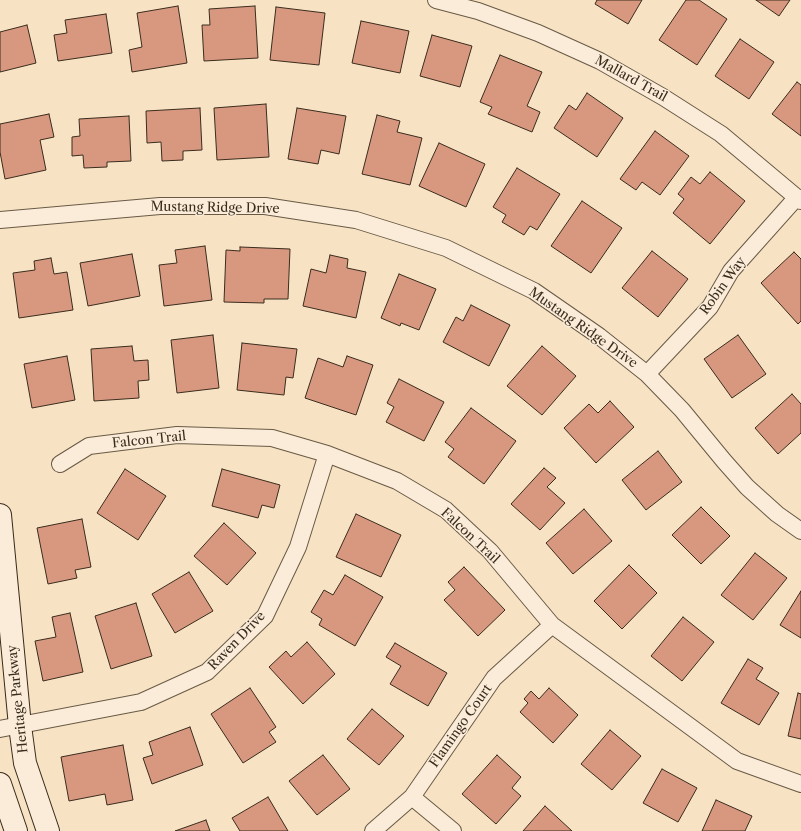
<!DOCTYPE html>
<style>
body{margin:0}
canvas{display:block;background:#f7e2c3}
</style>
<canvas width="801" height="831"></canvas>
<script>
const ctx = document.querySelector('canvas').getContext('2d');
ctx.lineJoin = 'round';
function paint(path, color) { ctx.fillStyle = color; ctx.fill(path, 'evenodd'); }
const shape = rows => new Path2D(rows.map(r => 'M' + r).join(''));
function strokePath(path, color, width, dash) { ctx.strokeStyle = color; ctx.lineWidth = width; ctx.lineCap = dash ? 'butt' : 'round'; ctx.setLineDash(dash || []); ctx.stroke(path); }
function write(font, color, halo, rows, align = 'center') {
  ctx.font = font + ' "Libre Caslon Text",serif'; ctx.lineWidth = 3; ctx.setLineDash([]); ctx.textBaseline = 'middle'; ctx.strokeStyle = halo; ctx.fillStyle = color; for (const [text, x, y, turn = 0] of rows) {
    ctx.save(); ctx.translate(x, y); ctx.rotate((+turn || 0) * Math.PI / 180); ctx.textAlign = isNaN(turn) ? turn : align; if (halo) ctx.strokeText(text, 0, 0); ctx.fillText(text, 0, 0); ctx.restore();
  }
}
const building = shape([
 [597,0,642,0,628,24,595,4,597,0],
 [686,0,699,0,727,19,697,65,659,40,686,0],
 [756,0,790,0,779,16,756,0],
 [178,6,187,63,132,72,129,50,142,47,137,13,178,6],
 [255,6,258,58,204,61,202,25,210,25,209,9,255,6],
 [276,7,325,13,319,65,270,60,276,7],
 [106,14,112,53,58,61,54,35,67,33,65,20,106,14],
 [361,21,409,31,400,73,352,63,361,21],
 [27,25,36,63,0,72,0,32,27,25],
 [432,35,472,46,460,87,420,76,432,35],
 [740,39,774,62,749,99,715,76,740,39],
 [500,55,542,72,527,106,540,112,532,132,488,114,492,107,480,102,500,55],
 [797,82,801,85,801,136,772,114,797,82],
 [587,93,623,118,597,157,554,128,569,105,576,110,587,93],
 [266,104,269,157,217,160,214,108,266,104],
 [200,108,202,150,183,151,183,160,162,161,161,142,147,143,146,111,200,108],
 [297,108,346,116,339,154,321,150,318,164,288,159,297,108],
 [49,114,54,137,40,140,46,170,5,179,0,152,0,124,49,114],
 [377,115,400,121,397,132,422,138,410,185,362,174,377,115],
 [129,116,131,161,107,162,107,167,84,168,83,155,72,156,72,137,80,136,79,119,129,116],
 [655,131,689,156,660,195,642,182,636,190,620,179,655,131],
 [439,143,485,164,466,207,419,186,439,143],
 [517,168,560,194,537,230,530,226,524,235,502,222,506,215,493,207,517,168],
 [710,172,745,201,710,244,673,213,684,199,678,194,691,177,700,184,710,172],
 [582,201,622,228,591,273,551,246,582,201],
 [205,246,212,300,164,306,159,265,177,263,175,250,205,246],
 [240,247,290,249,288,299,264,299,264,303,224,302,226,250,240,251,240,247],
 [652,251,688,279,658,317,622,288,652,251],
 [794,252,801,259,801,321,798,324,761,283,794,252],
 [132,254,140,296,88,306,80,263,132,254],
 [330,255,348,259,347,268,366,272,356,318,303,306,311,269,326,273,330,255],
 [51,258,54,274,67,272,73,310,19,318,13,273,35,270,34,261,51,258],
 [399,274,436,289,419,330,401,323,400,326,381,318,399,274],
 [471,305,510,325,489,366,443,342,456,317,463,321,471,305],
 [213,335,219,388,177,393,171,340,213,335],
 [738,335,766,374,732,398,704,359,738,335],
 [242,343,297,349,293,378,286,377,284,395,237,390,242,343],
 [132,346,134,361,148,360,149,380,138,381,139,398,94,401,91,349,132,346],
 [542,346,576,376,542,415,507,386,542,346],
 [67,356,75,400,32,408,24,364,67,356],
 [347,356,373,365,356,415,305,398,318,358,343,367,347,356],
 [399,379,444,402,424,441,386,422,394,407,387,403,399,379],
 [792,394,801,404,801,433,778,454,755,428,792,394],
 [610,401,634,427,596,463,564,428,589,404,598,413,610,401],
 [471,408,516,441,484,484,448,457,454,449,445,442,471,408],
 [658,451,682,482,646,510,622,480,658,451],
 [544,468,556,478,547,487,565,503,540,530,511,504,544,468],
 [125,469,166,496,138,540,97,513,125,469],
 [222,469,280,485,274,508,262,505,258,518,212,506,222,469],
 [701,507,730,536,701,564,672,535,701,507],
 [584,509,612,541,573,574,546,543,584,509],
 [356,514,401,535,381,577,336,557,356,514],
 [82,519,91,567,75,570,77,578,48,584,37,528,82,519],
 [224,523,256,553,227,585,194,556,224,523],
 [755,553,787,578,753,620,721,595,755,553],
 [629,565,657,593,622,629,594,601,629,565],
 [464,567,505,610,478,636,444,600,455,590,448,582,464,567],
 [189,572,213,611,175,633,152,594,189,572],
 [345,575,383,597,355,646,319,625,322,619,311,612,324,590,333,595,345,575],
 [801,591,801,638,780,625,801,591],
 [136,603,152,656,111,669,95,616,136,603],
 [70,613,83,672,43,681,35,641,56,637,52,617,70,613],
 [683,617,714,642,682,681,651,656,683,617],
 [307,642,335,674,303,704,269,667,286,651,291,657,307,642],
 [395,643,447,673,428,706,390,684,401,666,386,657,395,643],
 [748,659,763,668,756,679,779,693,759,725,721,703,748,659],
 [250,688,276,727,269,732,276,742,243,763,211,714,250,688],
 [549,688,578,715,553,743,520,712,528,703,524,699,531,691,539,699,549,688],
 [798,693,801,694,801,739,788,736,798,693],
 [372,709,404,736,379,765,347,739,372,709],
 [190,727,203,765,152,784,143,758,153,755,149,742,190,727],
 [610,730,641,756,612,790,581,764,610,730],
 [123,745,133,800,107,805,105,794,69,801,61,757,123,745],
 [323,755,350,789,317,815,289,781,323,755],
 [497,755,521,777,512,788,521,796,496,824,462,794,497,755],
 [662,769,697,788,678,822,643,803,662,769],
 [268,797,288,831,240,831,232,818,268,797],
 [716,800,752,816,745,831,702,831,716,800],
 [545,806,572,831,523,831,545,806],
 [206,820,210,831,175,831,206,820]
]);
paint(building, '#d89880');
strokePath(building, '#3a2c1d', 1);
const street = shape([
 [436,0,478,11,538,33,600,61,663,97,721,134,801,201],
 [0,220,160,206,265,206,356,220,446,248,534,291,599,336,647,374,682,410,724,461,747,487,777,514,801,531],
 [647,374,710,307,731,271,797,197],
 [60,464,89,446,177,435,272,438,327,454,397,481,446,510,490,551,552,625,737,761,801,784],
 [0,729,141,702,207,672,265,616,298,547,327,454],
 [412,797,453,831],
 [373,831,412,797,494,678,552,625]
]);
const secondary = shape([
 [0,515,20,726,25,763,48,831],
 [0,784,16,831]
]);
strokePath(street, '#695a46', 18);
strokePath(secondary, '#3a2c1d', 24);
strokePath(street, '#faecd8', 16);
strokePath(secondary, '#faecd8', 22);
write('13px', '#3a2c1d', '#faecd8', [
 ["Mallard Trail",631,79,29],
 ["Mustang Ridge Drive",215,208,1],
 ["Robin Way",723,286,-54],
 ["Mustang Ridge Drive",583,328,35],
 ["Falcon Trail",149,440,-6],
 ["Falcon Trail",470,536,43],
 ["Raven Drive",237,641,-46],
 ["Heritage Parkway",18,699,-96],
 ["Flamingo Court",461,726,-55]
]);
</script>
